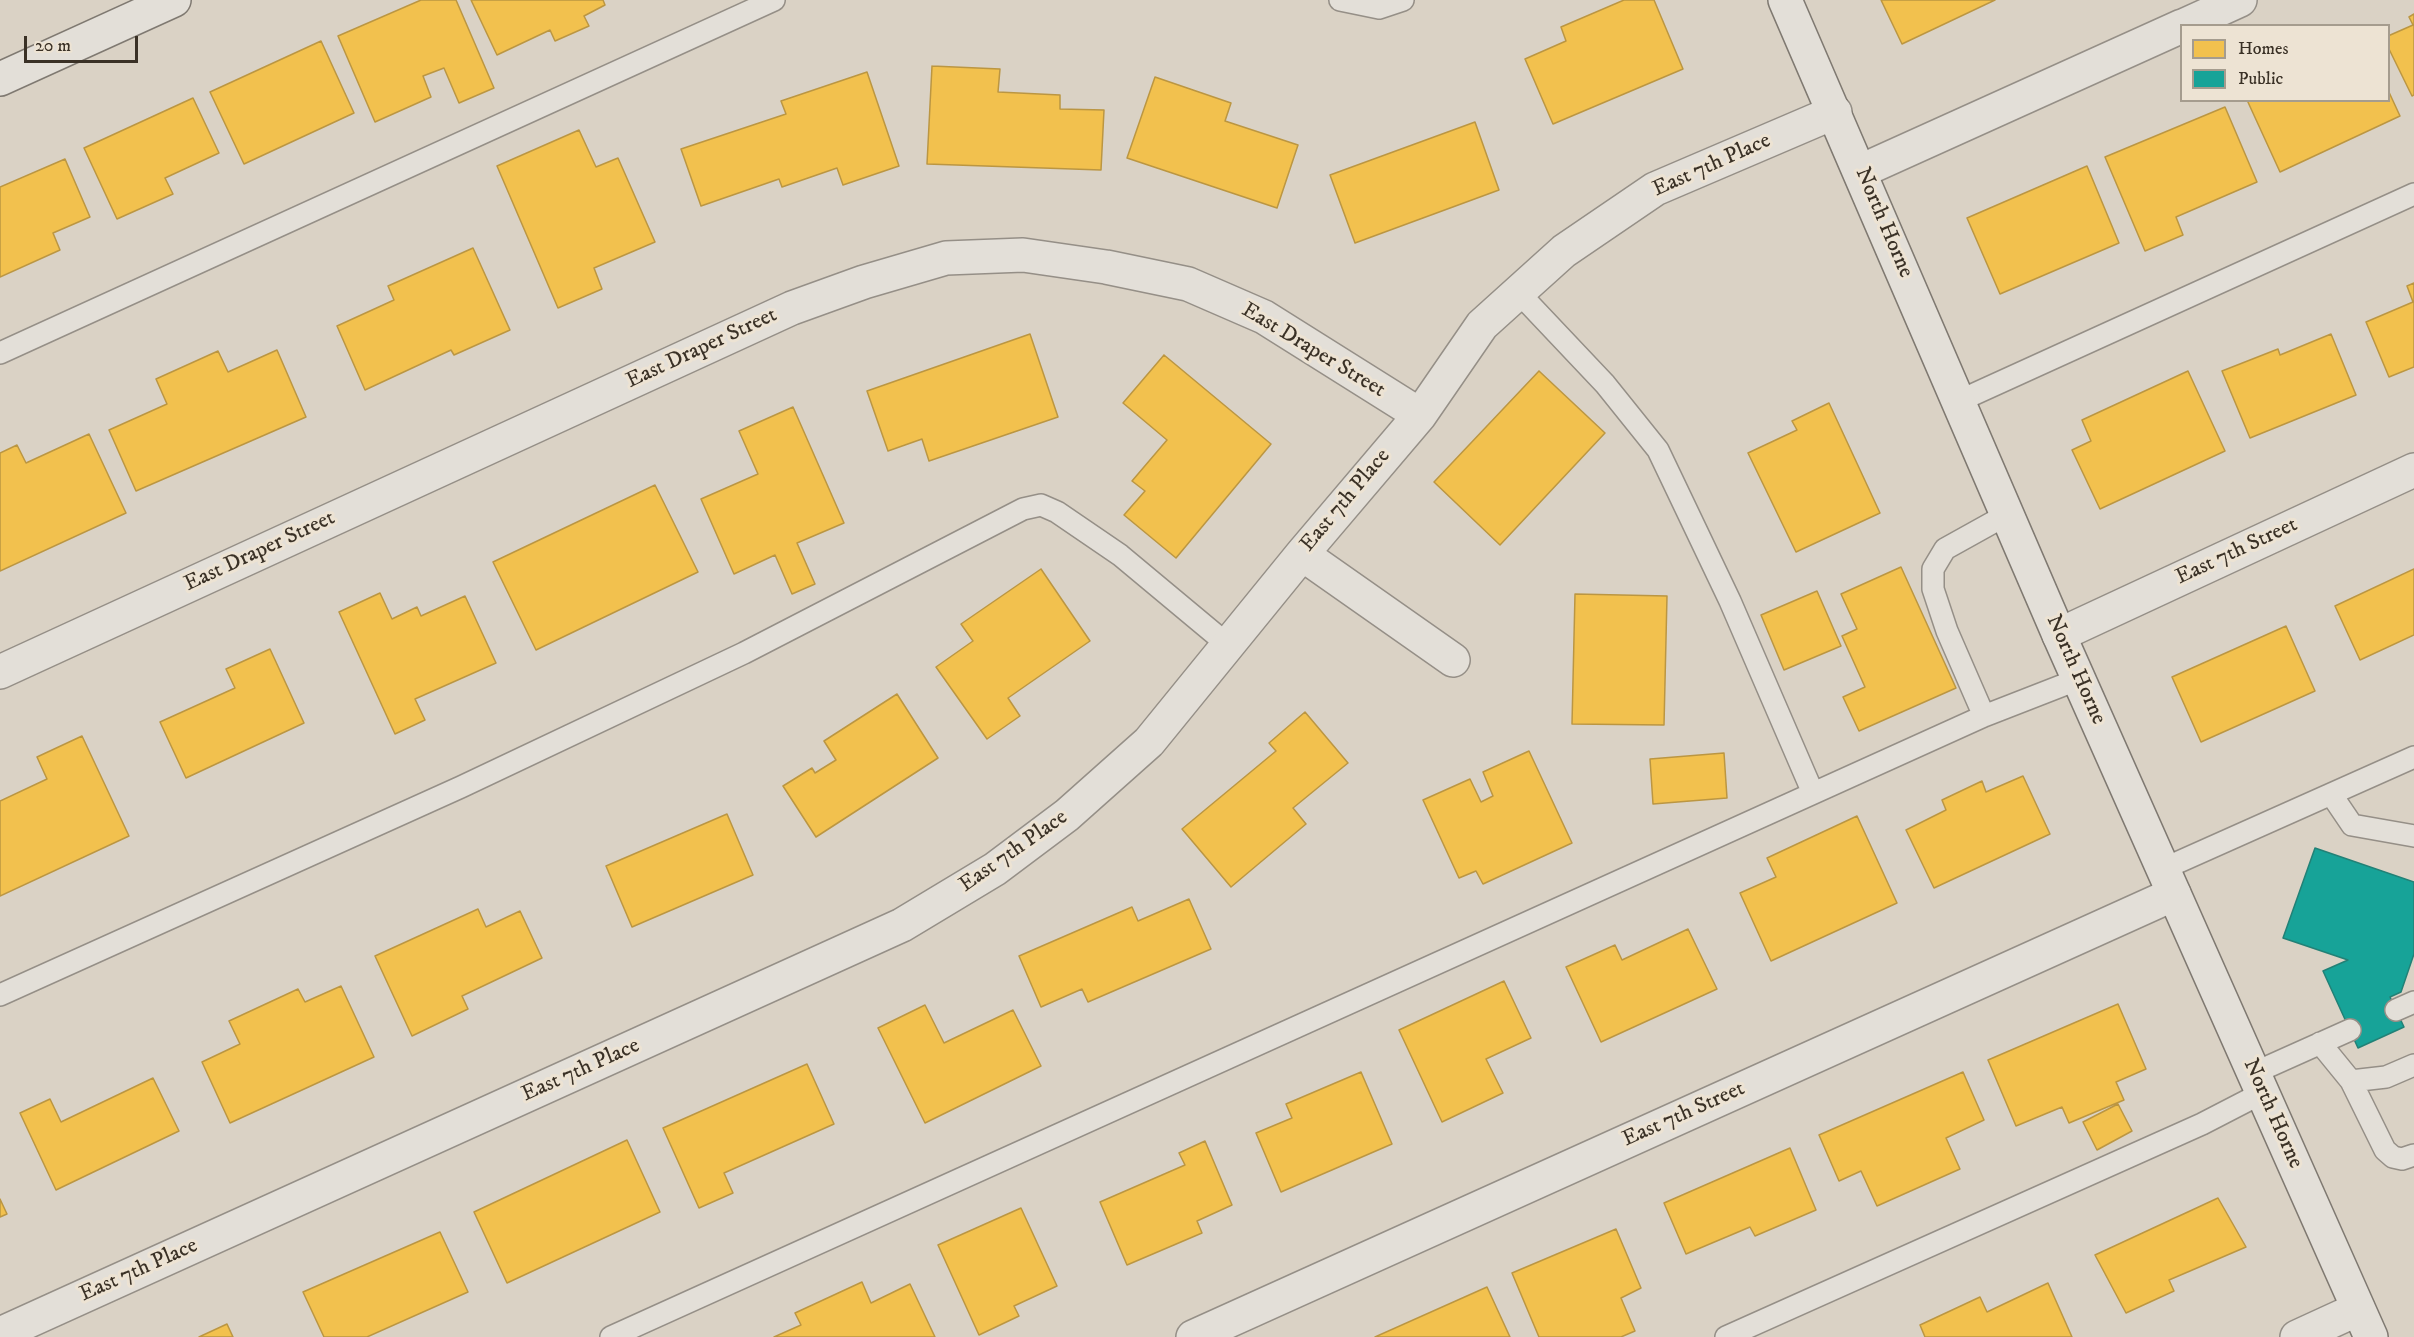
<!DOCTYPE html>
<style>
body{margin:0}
#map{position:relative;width:2414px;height:1337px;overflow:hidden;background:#dad2c5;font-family:"IM FELL DW Pica",serif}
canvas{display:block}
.legend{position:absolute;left:2180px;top:24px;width:210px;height:78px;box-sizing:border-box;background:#ede3d3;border:2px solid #a59c8e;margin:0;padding:8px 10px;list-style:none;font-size:18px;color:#3a3126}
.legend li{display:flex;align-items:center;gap:12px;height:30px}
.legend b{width:30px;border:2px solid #a59c8e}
.scale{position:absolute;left:24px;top:36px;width:114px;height:27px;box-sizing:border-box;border:3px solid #3a3126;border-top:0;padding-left:8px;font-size:18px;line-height:21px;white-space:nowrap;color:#3a3126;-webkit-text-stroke:4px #ede3d3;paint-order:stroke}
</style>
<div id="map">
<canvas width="2414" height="1337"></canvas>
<ul class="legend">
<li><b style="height:16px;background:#f2c14e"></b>Homes</li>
<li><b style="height:16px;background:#17a398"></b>Public</li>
</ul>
<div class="scale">20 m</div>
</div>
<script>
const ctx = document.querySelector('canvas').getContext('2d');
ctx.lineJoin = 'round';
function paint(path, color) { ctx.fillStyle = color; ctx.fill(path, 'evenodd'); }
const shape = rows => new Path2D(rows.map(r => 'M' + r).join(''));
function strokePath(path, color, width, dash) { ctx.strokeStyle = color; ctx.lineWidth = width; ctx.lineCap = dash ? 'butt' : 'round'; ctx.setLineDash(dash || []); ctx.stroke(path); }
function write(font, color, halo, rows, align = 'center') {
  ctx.font = font + ' "IM FELL DW Pica",serif'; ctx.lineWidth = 6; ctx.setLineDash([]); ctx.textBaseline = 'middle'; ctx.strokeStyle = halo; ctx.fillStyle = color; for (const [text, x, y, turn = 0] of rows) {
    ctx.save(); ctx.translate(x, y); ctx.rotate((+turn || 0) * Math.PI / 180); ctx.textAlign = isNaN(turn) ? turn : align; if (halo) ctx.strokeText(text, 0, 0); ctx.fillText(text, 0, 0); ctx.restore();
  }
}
const homes = shape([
 [421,0,456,0,494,88,459,103,444,68,423,76,431,97,375,122,338,36,421,0],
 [471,0,603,0,605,5,584,16,589,26,555,41,550,30,497,55,471,0],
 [1624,0,1654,0,1683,69,1553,124,1525,59,1566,41,1561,27,1624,0],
 [1881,0,1995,0,1902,44,1881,0],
 [2414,14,2414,95,2412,96,2388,47,2388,36,2413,25,2409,17,2414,14],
 [321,41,354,113,244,164,210,92,321,41],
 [932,66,1000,69,998,92,1060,95,1060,109,1104,110,1101,170,927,164,932,66],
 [867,72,899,166,843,185,837,168,782,187,779,179,701,206,681,149,786,114,781,101,867,72],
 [1155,77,1231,103,1225,121,1298,145,1277,208,1127,158,1155,77],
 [2388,90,2400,116,2280,172,2247,100,2388,100,2388,90],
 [193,98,219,153,165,178,173,194,117,219,84,148,193,98],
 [2225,107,2257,182,2176,217,2183,235,2145,251,2105,157,2225,107],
 [1475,122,1499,190,1355,243,1330,175,1475,122],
 [579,130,596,167,618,158,655,242,594,268,602,289,558,308,497,166,579,130],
 [65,159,90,217,53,233,60,250,0,277,0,187,65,159],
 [2087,166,2119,243,2000,294,1967,218,2087,166],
 [473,248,510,330,454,355,451,350,365,390,337,326,394,300,388,286,473,248],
 [2414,283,2414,367,2389,377,2366,322,2413,302,2407,286,2414,283],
 [1030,334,1058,417,929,461,922,439,888,451,867,391,1030,334],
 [2331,334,2356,395,2250,438,2222,371,2278,349,2280,355,2331,334],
 [277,350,306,417,136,491,109,430,167,404,156,379,218,351,228,372,277,350],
 [1164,355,1271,444,1176,558,1124,515,1145,491,1132,481,1167,440,1123,403,1164,355],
 [1539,371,1605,433,1500,545,1434,482,1539,371],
 [2188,371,2225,451,2100,509,2072,450,2091,441,2082,420,2188,371],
 [1829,403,1880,513,1796,552,1748,453,1797,430,1792,421,1829,403],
 [793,407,844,523,797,543,815,584,792,594,775,555,734,574,701,499,758,474,739,431,793,407],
 [89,434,126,513,0,571,0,453,17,445,26,463,89,434],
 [655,485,698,572,536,650,493,562,655,485],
 [1901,567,1956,688,1859,731,1843,697,1865,687,1842,636,1857,629,1841,594,1901,567],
 [1041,569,1090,641,1008,698,1020,716,987,739,936,667,973,641,961,624,1041,569],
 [2414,569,2414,635,2360,660,2335,606,2414,569],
 [1817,591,1841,646,1784,670,1761,615,1817,591],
 [380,593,392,619,417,607,421,616,465,596,496,663,415,699,425,720,395,734,339,612,380,593],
 [1575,594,1667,596,1664,725,1572,724,1575,594],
 [2286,626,2315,691,2201,742,2172,677,2286,626],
 [270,649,304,723,186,778,160,722,235,688,226,669,270,649],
 [897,694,938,758,816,837,783,786,812,768,815,773,836,760,824,741,897,694],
 [1305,712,1348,763,1293,808,1306,824,1231,887,1182,829,1276,751,1269,743,1305,712],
 [82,736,129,836,0,896,0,801,47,779,37,757,82,736],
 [1529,751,1572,843,1483,884,1476,871,1459,878,1423,800,1470,779,1481,802,1493,796,1483,772,1529,751],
 [1724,753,1727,798,1653,804,1650,759,1724,753],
 [2023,776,2050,834,1934,888,1906,830,1946,810,1942,800,1982,781,1986,792,2023,776],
 [727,814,753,875,632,927,606,866,727,814],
 [1857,816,1897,903,1771,961,1740,893,1776,877,1767,858,1857,816],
 [1189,899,1211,949,1088,1002,1082,989,1041,1007,1019,956,1132,907,1138,921,1189,899],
 [478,909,486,927,520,911,542,958,462,996,468,1009,412,1036,375,956,478,909],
 [1688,929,1717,989,1601,1042,1566,967,1615,945,1622,960,1688,929],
 [1504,981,1531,1038,1486,1059,1503,1093,1442,1122,1399,1030,1504,981],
 [341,986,374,1057,230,1123,202,1062,240,1044,229,1021,298,989,305,1002,341,986],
 [2118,1004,2146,1069,2116,1082,2124,1100,2069,1123,2062,1107,2016,1126,1988,1060,2118,1004],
 [925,1005,944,1043,1013,1010,1041,1066,925,1123,878,1028,925,1005],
 [807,1064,834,1124,724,1173,733,1193,699,1208,663,1128,807,1064],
 [1361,1072,1392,1144,1281,1192,1256,1133,1292,1118,1286,1104,1361,1072],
 [1963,1072,1984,1120,1946,1138,1960,1169,1877,1206,1861,1171,1839,1181,1819,1135,1963,1072],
 [153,1078,179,1131,56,1190,20,1113,50,1099,61,1122,153,1078],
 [2118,1104,2132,1131,2097,1150,2083,1122,2118,1104],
 [627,1140,660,1212,507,1283,474,1212,627,1140],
 [1205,1141,1232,1205,1197,1221,1202,1233,1127,1265,1100,1202,1185,1165,1179,1153,1205,1141],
 [1790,1148,1816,1210,1755,1236,1750,1227,1686,1254,1664,1203,1790,1148],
 [2218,1198,2246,1247,2169,1280,2174,1291,2126,1313,2095,1255,2218,1198],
 [0,1199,7,1214,0,1217,0,1199],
 [1021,1208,1057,1286,1014,1306,1019,1316,979,1335,938,1245,1021,1208],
 [1616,1229,1641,1288,1621,1298,1635,1331,1621,1337,1539,1337,1512,1273,1616,1229],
 [440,1232,468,1292,367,1337,324,1337,303,1292,440,1232],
 [862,1282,871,1303,910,1284,935,1337,774,1337,801,1325,795,1313,862,1282],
 [2048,1283,2072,1337,1925,1337,1920,1325,1980,1297,1987,1312,2048,1283],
 [1487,1287,1510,1337,1375,1337,1487,1287],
 [227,1324,233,1337,199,1337,227,1324]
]);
paint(homes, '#f2c14e');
strokePath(homes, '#bb9642', 1.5);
const public = shape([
 [2315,848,2414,882,2414,954,2401,992,2390,997,2404,1027,2358,1048,2323,971,2348,960,2283,938,2315,848]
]);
paint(public, '#17a398');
strokePath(public, '#228176', 1.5);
const lane = shape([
 [1340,0,1379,8,1403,0],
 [1518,292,1605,384,1658,450,1730,601,1813,793],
 [0,353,774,0],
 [1959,401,2414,194],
 [2008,514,1945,549,1933,569,1933,589,1947,631,1984,716,2079,679],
 [2331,794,2352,825,2414,836],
 [2163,869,2414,757],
 [0,995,461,787,744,653,1023,509,1041,505,1057,512,1120,555,1228,645],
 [2396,1010,2414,1002],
 [2320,1043,2351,1081,2386,1077,2414,1065],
 [2254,1073,2350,1030],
 [2351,1081,2385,1150,2393,1157,2402,1159,2414,1155],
 [611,1337,1984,716],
 [1726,1337,2202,1124,2262,1093]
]);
const street = shape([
 [2183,26,2240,0],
 [1861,171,2182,26],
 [1302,554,1453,660],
 [2059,635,2414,470],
 [0,672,792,308,864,282,946,258,1023,255,1106,267,1188,284,1264,317,1420,415],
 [0,1334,902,925,995,869,1067,815,1149,742,1302,554,1420,415,1482,325,1564,251,1655,189,1835,112],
 [1193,1337,2174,894],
 [2297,1337,2358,1309]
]);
const secondary = shape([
 [1785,0,2059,635,2371,1337],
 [0,79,174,0]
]);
strokePath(lane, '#958f87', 24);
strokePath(street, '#958f87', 36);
strokePath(secondary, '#7f7971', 36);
strokePath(lane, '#e3dfd8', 21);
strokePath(street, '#e3dfd8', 33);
strokePath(secondary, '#e3dfd8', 33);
write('22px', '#3a3126', '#ede3d3', [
 ["East 7th Place",1712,166,-24],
 ["North Horne",1883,223,67],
 ["East Draper Street",702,349,-25],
 ["East Draper Street",1313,351,31],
 ["East 7th Place",1346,501,-50],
 ["East Draper Street",260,552,-25],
 ["East 7th Street",2237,552,-25],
 ["North Horne",2075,670,66],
 ["East 7th Place",1014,852,-35],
 ["East 7th Place",581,1071,-24],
 ["North Horne",2272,1114,66],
 ["East 7th Street",1684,1115,-24],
 ["East 7th Place",139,1271,-24]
]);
</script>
